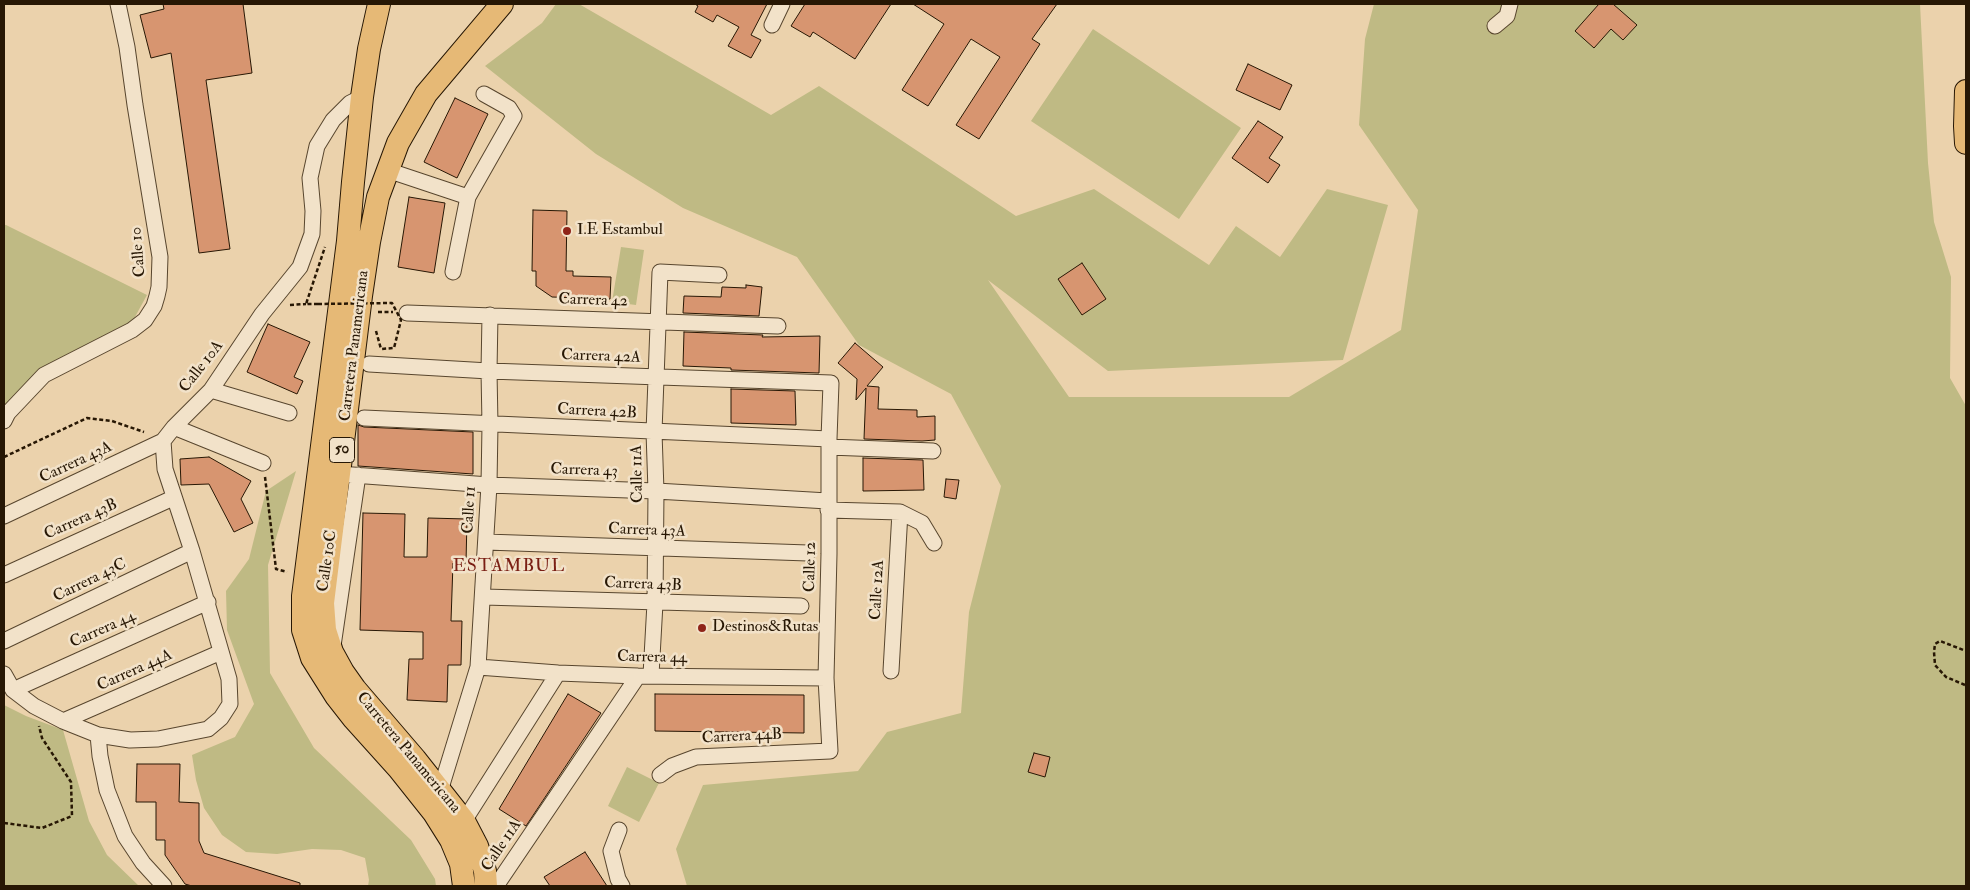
<!DOCTYPE html>
<style>
body{margin:0}
#map{position:relative;width:1970px;height:890px;overflow:hidden;background:#ebd2ac;font-family:"IM FELL Double Pica",serif}
canvas{display:block}
.frame{position:absolute;inset:0;border:5px solid #271704;pointer-events:none}
</style>
<div id="map">
<canvas width="1970" height="890"></canvas>
<div class="frame"></div>
</div>
<script>
const ctx = document.querySelector('canvas').getContext('2d');
ctx.lineJoin = 'round';
function paint(path, color) { ctx.fillStyle = color; ctx.fill(path, 'evenodd'); }
const shape = rows => new Path2D(rows.map(r => 'M' + r).join(''));
function strokePath(path, color, width, dash) { ctx.strokeStyle = color; ctx.lineWidth = width; ctx.lineCap = dash ? 'butt' : 'round'; ctx.setLineDash(dash || []); ctx.stroke(path); }
function write(font, color, halo, rows, align = 'center') {
  ctx.font = font + ' "IM FELL Double Pica",serif'; ctx.lineWidth = 5; ctx.setLineDash([]); ctx.textBaseline = 'middle'; ctx.strokeStyle = halo; ctx.fillStyle = color; for (const [text, x, y, turn = 0] of rows) {
    ctx.save(); ctx.translate(x, y); ctx.rotate((+turn || 0) * Math.PI / 180); ctx.textAlign = isNaN(turn) ? turn : align; if (halo) ctx.strokeText(text, 0, 0); ctx.fillText(text, 0, 0); ctx.restore();
  }
}
paint(shape([
 [556,4,579,4,771,115,819,86,1016,216,1094,189,1209,265,1236,226,1280,257,1327,189,1388,205,1343,360,1108,371,988,280,1069,397,1289,397,1401,330,1418,210,1359,125,1365,39,1374,4,1920,4,1928,163,1934,222,1951,277,1950,378,1966,406,1966,886,687,886,676,849,703,785,858,771,887,732,961,713,969,612,1001,486,951,394,859,345,797,257,683,208,596,154,485,66,542,23],
 [1093,29,1241,128,1179,219,1031,121],
 [4,225,6,225,147,295,130,326,87,351,4,414],
 [621,247,644,250,636,305,612,302],
 [296,471,268,565,270,673,314,748,411,840,435,879,436,886,368,886,369,880,365,858,341,850,312,849,277,854,246,852,222,835,204,808,196,780,192,755,235,737,254,704,227,630,226,591,249,559,266,491],
 [4,705,26,716,63,730,89,821,107,855,139,886,4,886],
 [627,767,659,783,639,822,608,806]
]), '#bfba84');
const building = shape([
 [163,4,243,4,252,73,206,80,230,249,199,253,171,53,151,58,140,15,164,9,163,4],
 [695,4,767,4,751,35,761,40,751,58,728,46,739,27,717,15,713,22,695,12,698,6,695,4],
 [805,4,891,4,855,59,813,32,810,37,791,26,805,4],
 [913,4,1057,4,1032,39,1040,44,979,139,956,125,1000,57,971,39,928,106,902,90,944,24,913,4],
 [1599,4,1613,4,1637,25,1623,40,1611,29,1594,48,1575,31,1599,4],
 [1248,64,1292,85,1280,110,1236,90,1248,64],
 [455,98,488,114,457,178,424,162,455,98],
 [1258,121,1283,137,1269,158,1280,165,1268,183,1232,158,1258,121],
 [409,197,445,203,434,273,398,267,409,197],
 [533,210,567,211,566,271,573,271,573,276,611,277,610,299,552,297,536,286,536,271,532,271,533,210],
 [1082,263,1106,299,1082,315,1058,279,1082,263],
 [746,285,762,287,759,316,683,313,684,296,721,297,722,287,746,288,746,285],
 [268,324,310,342,294,377,303,381,297,394,247,372,268,324],
 [684,332,763,335,762,337,820,336,819,373,731,370,731,368,683,366,684,332],
 [855,343,883,367,867,386,879,387,878,409,917,410,917,417,935,416,935,440,922,441,864,439,866,388,856,400,857,379,838,363,855,343],
 [731,389,795,391,796,425,731,423,731,389],
 [358,425,364,427,473,432,473,474,358,466,358,425],
 [209,457,251,481,241,499,253,523,234,532,209,484,181,485,180,459,209,457],
 [863,458,923,460,924,490,863,491,863,458],
 [946,479,959,480,956,499,944,497,946,479],
 [363,513,405,514,404,557,427,557,428,518,467,519,466,563,453,563,451,621,462,621,461,665,448,665,447,702,407,700,409,659,423,659,423,632,360,630,363,513],
 [568,694,601,713,526,826,499,809,568,694],
 [655,694,804,695,804,733,655,731,655,694],
 [1034,753,1050,757,1045,777,1028,772,1034,753],
 [137,764,180,764,179,802,199,803,199,841,204,853,300,883,300,886,192,886,185,884,165,855,165,840,156,840,156,802,136,802,137,764],
 [585,852,607,886,550,886,544,877,585,852]
]);
paint(building, '#d79570');
strokePath(building, '#271704', 1);
const minor = shape([
 [772,25,782,4],
 [1495,26,1507,16,1510,4],
 [387,170,468,197,453,272],
 [468,197,514,116,509,108,484,94],
 [407,313,778,326],
 [369,364,489,371,831,383,829,439,829,554,826,678,830,751,696,757,672,766,660,775],
 [211,390,289,413],
 [364,418,829,439],
 [4,421,8,413,44,375,132,330,145,320,154,306,157,296,159,287,160,257,135,105,127,47,118,4],
 [174,427,263,463],
 [829,447,933,451],
 [339,474,489,485,656,491,828,501],
 [828,510,900,512,922,523,934,543],
 [4,516,163,441],
 [486,542,808,553],
 [4,575,173,498],
 [484,597,801,606],
 [4,641,192,551],
 [333,646,358,475],
 [478,667,558,673,638,676,826,678],
 [891,671,900,512],
 [4,674,13,690,34,706,63,721,98,735,130,740,158,739,208,729,221,718,230,704,229,679,192,551,165,469,163,441,174,427,211,390,262,314,300,267,312,234,313,211,310,178,317,146,333,120,350,103,362,97],
 [651,675,655,603,656,491,654,432,660,272,719,275],
 [13,690,208,602],
 [63,721,221,652],
 [98,735,100,756,107,790,125,836,143,863,164,886],
 [440,791,478,667,489,485,490,425,489,371,490,315],
 [464,821,558,673],
 [619,830,611,851,618,879,622,886],
 [496,886,638,676]
]);
const highway = shape([
 [379,4,369,49,362,97,353,182,348,241,303,596,303,630,312,658,336,696,354,719,399,769,434,813,451,840,461,864,464,886],
 [1966,91,1965,126,1966,143],
 [486,886,485,871,477,846,464,821,415,759,355,689,343,672,332,652,325,630,323,603,361,296,369,242,378,197,398,143,426,94,502,4]
]);
strokePath(minor, '#58462e', 17);
strokePath(highway, '#271704', 24);
strokePath(shape([
 [318,304,306,304,325,247],
 [290,305,306,304],
 [378,312,393,312],
 [376,331,381,349],
 [4,457,87,418,112,421,144,432],
 [265,477,276,569,287,572],
 [1965,685,1946,677,1935,665,1934,652,1935,644,1940,641,1966,651],
 [4,823,42,828,72,816,71,782,42,738,39,726]
]), '#271704', 2.5, [4, 2.5]);
strokePath(minor, '#f2e2c9', 15);
strokePath(highway, '#e6b976', 22);
strokePath(shape([
 [318,304,392,303,401,320,394,348,381,349]
]), '#271704', 2.5, [4, 2.5]);
for (const [x, y, r, color] of [
 [567,231,5,"#8f2418"],
 [702,628,5,"#8f2418"]
]) { const dot = new Path2D(); dot.arc(x, y, r, 0, 2 * Math.PI); ctx.fillStyle = color; ctx.fill(dot); strokePath(dot, '#f2e2c9', 2); }
for (const [x, y, w] of [
 [342,450,25]
]) { const box = new Path2D(); box.roundRect(x - w / 2, y - 12.5, w, 25, 4); ctx.fillStyle = '#f2e2c9'; ctx.fill(box); strokePath(box, '#271704', 1); }
write('bold 15px', '#271704', null, [
 ["50",342,450]
]);
write('16px', '#271704', '#f2e2c9', [
 ["I.E Estambul",577,231],
 ["Destinos&Rutas",712,628]
], 'left');
write('16px', '#271704', '#f2e2c9', [
 ["Calle 10",139,252,-95],
 ["Carrera 42",593,301,2],
 ["Carretera Panamericana",355,346,-83],
 ["Carrera 42A",601,357,2],
 ["Calle 10A",202,367,-52],
 ["Carrera 42B",597,412,3],
 ["Carrera 43A",76,463,-25],
 ["Carrera 43",584,471,2],
 ["Calle 11A",638,474,-91],
 ["Calle 11",470,510,-87],
 ["Carrera 43B",81,520,-24],
 ["Carrera 43A",647,531,2],
 ["Calle 10C",328,561,-82],
 ["Calle 12",811,567,-89],
 ["Carrera 43C",90,581,-26],
 ["Carrera 43B",643,585,2],
 ["Calle 12A",878,590,-87],
 ["Carrera 44",103,630,-24],
 ["Carrera 44",652,658,1],
 ["Carrera 44A",135,671,-24],
 ["Carrera 44B",742,737,-3],
 ["Carretera Panamericana",408,753,50],
 ["Calle 11A",502,846,-56]
]);
ctx.letterSpacing = '1px';
write('18px', '#7a1f14', '#f2e2c9', [
 ["ESTAMBUL",509,567]
]);
ctx.letterSpacing = '0px';
</script>
